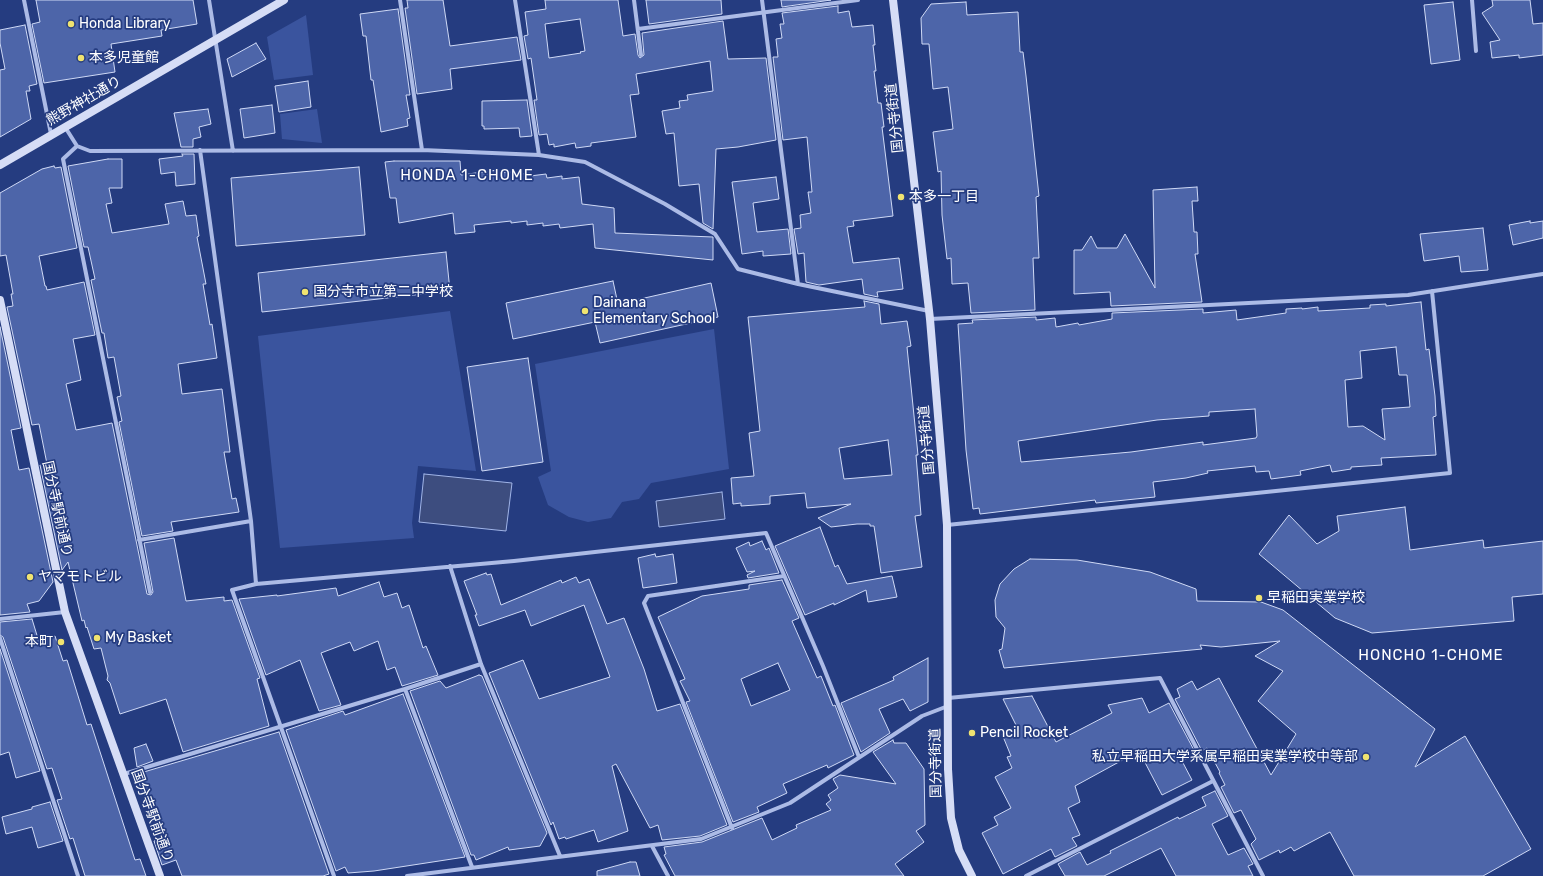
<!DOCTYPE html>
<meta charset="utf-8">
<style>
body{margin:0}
canvas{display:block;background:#253c80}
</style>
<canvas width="1543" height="876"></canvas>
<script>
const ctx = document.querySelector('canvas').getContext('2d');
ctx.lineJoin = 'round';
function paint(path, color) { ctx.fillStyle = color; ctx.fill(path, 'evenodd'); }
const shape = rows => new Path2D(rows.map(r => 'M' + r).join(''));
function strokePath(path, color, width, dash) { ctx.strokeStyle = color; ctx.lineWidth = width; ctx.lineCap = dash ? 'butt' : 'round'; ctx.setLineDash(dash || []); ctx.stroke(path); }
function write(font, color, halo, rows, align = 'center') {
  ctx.font = font + ' Rubik,"Noto Sans JP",sans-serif'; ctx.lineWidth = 3.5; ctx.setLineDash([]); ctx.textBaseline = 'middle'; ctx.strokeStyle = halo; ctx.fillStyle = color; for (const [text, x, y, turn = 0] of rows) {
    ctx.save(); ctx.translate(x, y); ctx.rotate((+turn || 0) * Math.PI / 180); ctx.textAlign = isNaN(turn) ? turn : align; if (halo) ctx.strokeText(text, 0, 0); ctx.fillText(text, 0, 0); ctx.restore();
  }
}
paint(shape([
 [306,15,313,75,274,80,267,37],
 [317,109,322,143,282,139,280,114],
 [450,311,476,471,418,466,412,523,414,538,280,548,258,336],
 [714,329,729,469,651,483,639,499,622,502,611,518,588,522,569,517,548,505,538,477,551,471,535,364]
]), '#3a549e');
const water = shape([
 [424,474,512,483,506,531,419,522,424,474],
 [722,492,725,519,659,527,656,501,722,492]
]);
paint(water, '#3d4d7f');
strokePath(water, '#a0b4e7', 1);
const building = shape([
 [36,0,193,0,197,24,161,30,162,36,111,44,115,72,44,83,32,24,40,22,36,0],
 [407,0,443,0,450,46,517,37,521,60,450,69,452,89,417,94,405,8,408,8,407,0],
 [545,0,618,0,623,36,635,34,638,55,640,58,644,55,642,33,723,21,728,59,766,58,776,140,738,147,716,149,713,229,703,223,699,184,679,186,674,133,666,134,662,111,680,108,679,101,688,100,687,95,713,91,710,61,636,74,639,94,630,95,636,137,591,143,591,146,576,148,575,143,554,147,554,144,549,145,547,134,539,135,534,100,537,100,531,58,528,59,524,36,528,35,525,12,546,9,545,0],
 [580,19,585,51,580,52,581,53,549,58,545,24,580,19],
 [646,0,721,0,722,14,649,24,646,0],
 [781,0,831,0,782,7,781,0],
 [1492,0,1530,0,1533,24,1543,23,1543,55,1519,58,1519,55,1492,58,1490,42,1500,40,1482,13,1493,6,1492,0],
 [966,2,967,15,1018,12,1020,52,1023,52,1026,76,1039,196,1036,197,1039,258,1033,258,1035,310,971,313,968,283,952,284,951,258,947,259,942,215,941,171,938,172,933,132,953,129,948,87,933,89,929,44,922,44,921,18,931,4,966,2],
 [1453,2,1460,60,1431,64,1424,5,1453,2],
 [838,6,838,13,849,11,852,27,873,25,875,45,873,45,876,71,874,71,878,103,881,103,884,127,882,127,893,216,853,221,854,226,847,227,853,263,899,258,903,289,877,292,878,297,864,294,862,279,819,285,806,282,804,253,798,254,794,229,801,228,800,215,811,213,808,192,812,192,807,137,783,140,773,57,778,57,776,39,782,38,780,24,784,24,782,13,838,6],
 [398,9,410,95,406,95,410,118,407,119,408,126,381,132,373,80,371,80,366,36,363,36,360,14,398,9],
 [25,25,37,84,29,86,30,91,26,91,31,119,0,137,0,70,5,69,0,43,0,30,25,25],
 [256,43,266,59,232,77,227,59,256,43],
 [308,81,311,107,279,112,275,86,308,81],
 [527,100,532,136,520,137,519,128,484,129,484,126,482,126,482,101,527,100],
 [272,105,275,133,244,138,240,109,272,105],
 [208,109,211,124,199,127,201,137,193,139,193,147,181,147,174,113,208,109],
 [182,154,194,154,195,184,176,186,175,172,161,174,159,159,183,156,182,154],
 [108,159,122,159,122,188,109,188,112,203,106,204,112,233,169,224,165,204,183,201,186,216,196,215,199,236,197,237,206,284,203,284,210,325,212,324,217,358,178,364,182,394,222,389,230,452,224,452,232,499,236,498,239,512,171,522,173,531,142,536,119,422,122,421,117,397,121,396,114,357,108,358,104,333,102,333,91,280,95,279,88,247,84,247,68,166,108,159],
 [394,161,460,161,461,175,497,170,498,173,513,172,514,175,530,173,530,176,546,174,547,178,562,176,562,179,579,177,582,204,614,208,615,233,713,237,713,260,595,248,593,224,560,228,559,224,543,226,543,223,527,225,527,221,511,223,511,221,474,225,475,232,455,234,453,213,399,223,396,198,390,198,385,162,394,161],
 [54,166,55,168,61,167,77,248,39,256,45,286,46,286,47,290,84,282,95,335,73,339,81,380,66,384,76,430,112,423,147,594,151,595,153,592,144,543,174,538,186,601,224,597,224,601,232,600,260,678,257,679,269,726,183,752,166,699,120,714,110,683,107,680,108,676,101,648,94,649,87,627,86,628,84,620,82,621,68,562,62,570,40,465,47,464,39,424,32,425,7,307,13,306,11,294,13,294,6,255,0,256,0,193,42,169,54,166],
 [359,167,365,235,236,246,231,178,359,167],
 [776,177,779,199,753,203,757,232,788,229,791,254,763,256,763,251,742,254,732,182,776,177],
 [1197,187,1198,201,1192,201,1194,232,1197,232,1198,254,1195,254,1202,302,1111,306,1110,292,1074,294,1074,250,1082,250,1091,236,1097,248,1117,248,1125,234,1155,288,1153,190,1197,187],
 [1530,221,1530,223,1543,221,1543,238,1513,245,1509,225,1530,221],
 [1483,228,1488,270,1461,272,1459,256,1424,261,1420,234,1483,228],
 [446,252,450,291,262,312,258,273,446,252],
 [613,281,618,304,711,283,718,317,600,343,595,322,513,339,506,303,613,281],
 [864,301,879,304,881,324,907,321,911,346,907,347,918,455,916,455,921,515,915,516,922,567,881,573,874,526,870,526,870,524,857,524,831,527,818,518,851,504,807,508,805,493,770,496,770,504,741,506,741,503,733,504,731,478,754,476,749,433,760,431,748,317,865,307,864,301],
 [888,440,892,475,844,479,839,448,888,440],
 [1421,302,1426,350,1429,349,1435,396,1436,416,1433,417,1436,455,1381,458,1382,465,1351,467,1351,469,1332,472,1330,465,1300,471,1301,475,1271,479,1269,471,1256,472,1255,466,1207,471,1208,473,1186,478,1153,482,1155,497,1096,503,1095,500,980,514,979,508,973,509,966,450,958,324,973,323,972,320,1036,317,1036,320,1055,318,1056,327,1078,323,1079,325,1112,319,1112,313,1203,309,1203,313,1236,310,1237,320,1286,313,1286,309,1302,308,1302,309,1318,307,1318,311,1370,308,1370,305,1386,304,1386,306,1421,302],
 [1396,347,1399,375,1407,375,1410,407,1382,409,1385,440,1363,426,1348,427,1345,380,1362,378,1360,351,1396,347],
 [1255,409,1257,436,1256,438,1203,445,1203,442,1131,452,1021,462,1018,441,1157,420,1209,416,1209,412,1255,409],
 [0,327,21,428,11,430,19,470,29,468,53,582,39,601,27,604,30,612,0,615,0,327],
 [528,358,543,462,482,471,467,367,528,358],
 [1405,507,1410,550,1483,540,1484,548,1543,541,1543,594,1512,597,1514,621,1372,633,1335,618,1259,554,1289,515,1317,544,1339,531,1337,516,1405,507],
 [820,527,835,567,838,565,847,584,892,576,897,597,868,602,866,590,834,605,834,603,805,615,775,546,820,527],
 [762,541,766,550,769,548,779,573,748,578,747,575,755,571,747,572,736,548,749,542,750,546,762,541],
 [655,554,656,557,673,554,677,583,643,588,638,558,655,554],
 [1030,559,1077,560,1150,572,1196,589,1197,601,1261,602,1283,610,1435,729,1415,767,1465,736,1531,849,1483,876,1354,876,1330,832,1294,851,1291,847,1280,853,1279,850,1259,860,1251,844,1256,839,1241,810,1234,813,1221,787,1225,785,1219,773,1220,772,1207,748,1202,751,1175,699,1180,697,1177,689,1192,681,1197,690,1219,678,1271,775,1296,734,1258,701,1283,671,1255,656,1280,641,1221,647,1200,645,1202,649,1004,668,999,650,1002,649,1005,628,996,617,995,600,1000,584,1014,569,1030,559],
 [486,573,487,575,491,574,501,605,561,580,562,583,576,577,579,583,589,579,607,624,624,618,644,669,657,711,680,704,727,825,700,836,662,840,658,825,650,828,616,764,612,766,628,831,598,842,594,830,566,839,565,837,559,839,553,822,551,825,489,673,523,660,539,699,610,677,584,605,531,626,525,610,479,626,475,615,477,615,464,581,486,573],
 [782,580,799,618,792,621,817,678,821,676,833,706,835,705,854,755,828,768,827,765,783,784,787,793,757,807,759,812,733,822,686,702,690,701,680,681,685,679,658,617,702,596,749,589,749,585,782,580],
 [778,663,790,690,751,706,741,679,778,663],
 [379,582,384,597,397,593,402,608,409,605,423,648,426,646,438,675,402,686,395,667,387,670,378,641,354,651,350,642,321,653,341,705,319,711,300,660,266,675,239,599,277,595,277,596,336,588,338,596,379,582],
 [32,619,39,642,55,636,63,661,67,660,87,725,91,724,135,860,140,859,146,876,85,876,73,838,70,839,57,800,62,799,52,768,47,769,3,637,0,635,0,622,32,619],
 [0,649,40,771,16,778,9,752,0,755,0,649],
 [928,658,928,702,910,711,903,699,879,709,890,733,861,752,841,703,894,680,893,677,928,658],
 [479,675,482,676,547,833,540,846,509,850,508,847,476,860,474,855,471,855,410,691,440,681,446,688,479,675],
 [403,694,465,857,374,871,348,873,345,867,336,871,286,730,343,711,345,715,403,694],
 [1032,696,1056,742,1112,713,1108,705,1142,698,1149,713,1169,703,1196,754,1182,761,1192,780,1162,795,1139,751,1075,786,1080,802,1068,808,1080,835,1072,838,1077,846,1055,857,1051,849,1003,874,982,833,998,825,994,817,1011,808,995,777,1012,768,1007,757,1011,756,1002,734,1017,727,1003,699,1032,696],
 [279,732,329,874,323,876,182,876,176,860,162,865,154,841,161,838,146,798,141,789,137,774,279,732],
 [893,740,894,743,906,743,924,769,925,825,916,831,924,842,895,864,904,876,675,876,664,855,666,854,664,847,702,842,762,818,772,840,797,828,796,825,831,810,826,804,831,800,828,795,838,788,833,779,840,775,896,784,873,752,893,740],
 [146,744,153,761,137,767,134,748,146,744],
 [1215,791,1228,816,1212,824,1228,855,1244,848,1253,864,1248,866,1253,876,1176,876,1161,848,1104,876,1065,876,1058,864,1080,852,1087,865,1111,853,1110,851,1178,817,1179,819,1206,806,1202,797,1215,791],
 [50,802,63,841,38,848,32,827,6,834,2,817,28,810,32,809,32,807,50,802],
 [630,862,636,862,640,876,597,876,597,871,630,862]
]);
paint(building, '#4d65a9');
strokePath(building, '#cfd9f5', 1);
strokePath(shape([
 [24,0,51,134],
 [209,0,233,151],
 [400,0,422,150],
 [515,0,539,155],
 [634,0,641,55],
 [762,0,798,284],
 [1472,0,1476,51],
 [638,29,858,0],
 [65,127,77,146,90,151,422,150,539,155,585,162,665,204,715,234,738,269,798,284,929,311],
 [77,146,63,159,150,592],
 [200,150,251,521,256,584],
 [930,319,1408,295,1543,274],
 [947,525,1450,473,1432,291],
 [139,540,251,521],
 [450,566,481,664,560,856],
 [0,619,65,612],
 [0,638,78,876],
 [405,689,481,664],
 [948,698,1160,678,1263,876],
 [124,774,405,689,472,867],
 [732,828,644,603,648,596,784,576],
 [652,846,668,876],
 [334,876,232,590,256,584,514,561,766,533,823,666,859,757],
 [407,876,701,839,790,803,922,716,948,706],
 [1026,876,1213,781]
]), '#acbbe6', 4);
strokePath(shape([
 [893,0,930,319,947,525,948,769,951,818,959,850,972,876],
 [0,165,284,0],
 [0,300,65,612,160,876]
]), '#d6ddf6', 8);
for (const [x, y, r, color] of [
 [71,24,4,"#f0e370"],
 [81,58,4,"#f0e370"],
 [901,197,4,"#f0e370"],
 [305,292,4,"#f0e370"],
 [585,311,4,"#f0e370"],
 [30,577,4,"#f0e370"],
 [1259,598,4,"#f0e370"],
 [97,638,4,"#f0e370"],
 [61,642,4,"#f0e370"],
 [972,733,4,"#f0e370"],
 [1366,757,4,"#f0e370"]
]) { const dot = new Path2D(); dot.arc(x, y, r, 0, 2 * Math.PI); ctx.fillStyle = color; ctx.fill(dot); strokePath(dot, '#253c80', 1.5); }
write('14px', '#fff', '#253c80', [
 ["Honda Library",79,24],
 ["本多児童館",89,58],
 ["本多一丁目",909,197],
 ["国分寺市立第二中学校",313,292],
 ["Dainana",593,303],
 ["Elementary School",593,319],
 ["ヤマモトビル",38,577],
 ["早稲田実業学校",1267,598],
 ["My Basket",105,638],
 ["本町",53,642,"right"],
 ["Pencil Rocket",980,733],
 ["私立早稲田大学系属早稲田実業学校中等部",1358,757,"right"]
], 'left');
write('14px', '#fff', '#253c80', [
 ["熊野神社通り",84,101,-30],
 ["国分寺街道",895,118,-96],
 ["国分寺街道",927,440,-95],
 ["国分寺駅前通り",57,509,78],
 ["国分寺街道",936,763,-91],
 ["国分寺駅前通り",152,816,70]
]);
ctx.letterSpacing = '1px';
write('15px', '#fff', '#253c80', [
 ["HONDA 1-CHOME",467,176],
 ["HONCHO 1-CHOME",1431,656]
]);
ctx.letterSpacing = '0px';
</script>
